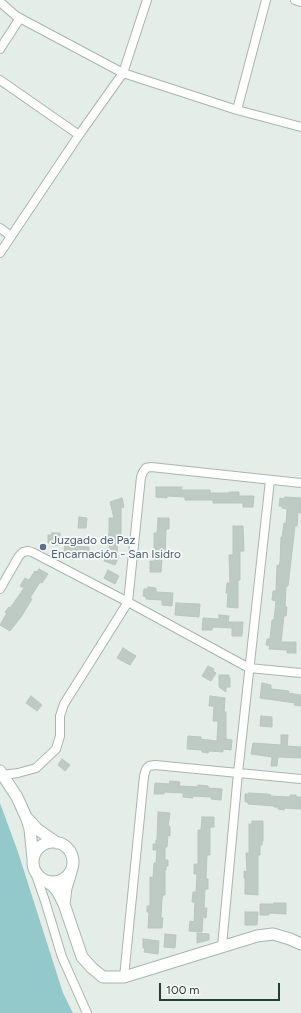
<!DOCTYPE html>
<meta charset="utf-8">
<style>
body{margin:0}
#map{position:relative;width:301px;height:1013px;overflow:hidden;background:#e5ede9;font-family:Figtree,sans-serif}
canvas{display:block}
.scale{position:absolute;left:159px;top:983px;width:121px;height:18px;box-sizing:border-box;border:2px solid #263d34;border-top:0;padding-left:5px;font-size:12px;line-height:14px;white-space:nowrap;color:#263d34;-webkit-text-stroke:3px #f6faf7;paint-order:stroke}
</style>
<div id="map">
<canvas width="301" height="1013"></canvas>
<div class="scale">100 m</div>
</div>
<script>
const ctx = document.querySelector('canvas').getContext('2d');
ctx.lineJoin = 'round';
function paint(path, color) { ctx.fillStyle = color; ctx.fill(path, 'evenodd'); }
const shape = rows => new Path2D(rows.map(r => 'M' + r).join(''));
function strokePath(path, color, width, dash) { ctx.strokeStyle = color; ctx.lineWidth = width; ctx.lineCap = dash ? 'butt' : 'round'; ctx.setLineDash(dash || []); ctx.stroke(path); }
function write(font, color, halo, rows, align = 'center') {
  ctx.font = font + ' Figtree,sans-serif'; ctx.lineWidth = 3.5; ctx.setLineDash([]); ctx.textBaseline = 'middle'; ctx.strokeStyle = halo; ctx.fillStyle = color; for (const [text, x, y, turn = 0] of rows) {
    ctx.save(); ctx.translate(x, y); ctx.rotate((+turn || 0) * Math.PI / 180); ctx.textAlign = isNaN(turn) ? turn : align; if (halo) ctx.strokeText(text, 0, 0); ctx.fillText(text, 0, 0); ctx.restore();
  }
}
paint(shape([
 [0,803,18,852,63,993,73,1013,0,1013]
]), '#94c9cc');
const building = shape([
 [156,487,182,487,181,490,210,490,210,493,229,493,229,492,239,492,239,496,254,496,253,507,243,507,243,503,213,503,213,500,185,500,185,497,167,496,167,498,156,497,156,487],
 [285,497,301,498,301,513,298,512,297,526,295,526,288,586,286,586,285,607,287,607,286,616,284,616,281,642,296,642,296,653,287,653,287,650,269,649,270,646,266,645,267,639,270,639,272,620,274,620,276,601,272,600,273,591,276,591,277,565,279,566,280,562,281,537,282,537,284,523,286,523,287,509,282,508,282,506,279,506,280,498,284,499,285,497],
 [122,498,124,507,121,508,121,536,119,536,118,534,117,555,119,556,115,565,104,561,110,545,106,545,106,536,108,536,109,533,109,518,114,518,110,502,122,498],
 [79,517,87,518,86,528,78,528,79,517],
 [158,518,169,518,169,529,166,529,165,558,162,558,161,572,150,572,150,561,154,561,154,533,157,533,158,518],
 [233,526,243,526,244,551,240,551,240,580,238,580,238,608,227,607,228,593,226,593,227,583,230,583,229,555,233,555,233,526],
 [52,533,60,533,60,545,51,545,51,543,48,543,48,535,52,535,52,533],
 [65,541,75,541,75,546,89,547,89,558,78,557,78,553,64,552,65,541],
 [39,569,48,574,42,583,40,582,30,598,32,599,21,617,10,631,0,625,7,613,5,612,9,607,10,608,13,604,24,588,20,586,25,578,29,580,35,571,37,572,39,569],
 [108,570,119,576,115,584,104,578,108,570],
 [148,587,156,588,156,592,173,593,172,606,162,605,162,600,146,599,146,597,143,596,144,589,148,589,148,587],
 [176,603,200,604,199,617,175,615,176,603],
 [219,615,229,616,228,622,243,622,242,636,232,636,232,628,213,627,212,630,202,630,203,618,219,619,219,615],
 [123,648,136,656,130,665,117,658,123,648],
 [208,666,214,669,213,671,216,673,211,681,202,676,208,666],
 [219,675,229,675,229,678,230,678,230,687,226,687,226,692,219,687,219,675],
 [262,683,271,685,271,689,289,691,288,693,301,695,301,706,294,705,295,703,260,698,262,683],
 [31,696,42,705,37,711,26,703,31,696],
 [210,696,225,698,224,712,226,712,226,739,232,740,231,750,223,749,223,752,209,751,208,753,202,752,202,750,187,749,188,736,201,737,201,739,217,741,218,721,213,721,214,706,209,706,210,696],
 [261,716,272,717,272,727,260,726,261,716],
 [281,735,288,735,287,746,301,747,301,758,278,757,277,766,271,766,272,757,251,754,253,743,281,745,281,735],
 [62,759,70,765,65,771,58,765,62,759],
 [170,781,180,782,179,786,198,787,198,785,208,786,208,788,222,789,221,800,211,799,211,797,193,796,193,798,183,797,183,793,164,792,164,794,154,794,155,783,169,784,170,781],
 [249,793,267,794,271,795,270,796,290,797,290,795,296,795,296,797,301,797,301,809,284,808,284,810,278,809,278,807,274,807,274,806,248,804,248,802,245,802,245,794,249,794,249,793],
 [158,812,170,813,168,826,170,826,170,836,168,835,167,847,165,847,165,860,168,860,168,866,166,866,166,870,165,870,165,895,163,895,162,899,161,918,163,918,162,928,148,928,149,912,147,912,147,906,150,906,150,877,153,878,154,863,156,863,157,850,153,850,153,844,156,844,156,840,157,840,158,812],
 [202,817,214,817,214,827,210,827,210,855,207,855,206,879,208,879,208,889,205,889,204,908,207,908,206,918,203,917,202,932,189,931,190,921,194,922,195,902,192,902,193,892,196,892,197,874,194,874,194,864,198,864,198,830,201,830,202,817],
 [252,821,263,821,263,841,262,841,262,845,260,845,260,855,258,855,258,895,245,894,245,878,244,878,244,871,247,872,246,853,249,853,249,824,252,824,252,821],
 [274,903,286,903,286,914,269,913,269,915,260,915,260,904,274,904,274,903],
 [245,912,258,912,257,925,245,925,245,912],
 [197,933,209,934,209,940,197,943,197,933],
 [165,934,176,935,175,948,164,947,165,934],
 [143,939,159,941,158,954,144,952,145,948,143,948,143,939]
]);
paint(building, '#becac4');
strokePath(building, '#b8c6bf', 1);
const street = shape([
 [295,0,301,2],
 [0,2,16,16,123,73,237,110,301,127],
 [0,49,20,18],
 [0,80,79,135],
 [237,110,266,0],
 [0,228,11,236],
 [0,253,79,135,123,73,147,0],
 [0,589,19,556,23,552,28,551,32,552,128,602,249,668,301,673],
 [3,775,18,773,36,768,56,749,60,736,60,716,64,704,128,602,141,477,143,472,146,468,151,467,301,483],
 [35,872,45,901,62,957,87,1013],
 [222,946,238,773,270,480],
 [124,977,144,776,146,769,149,766,155,765,301,779]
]);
const secondary = shape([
 [0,771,17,797,27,819,30,829,33,859],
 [28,819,37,829,57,843],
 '33 862a20 20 0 1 1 40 0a20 20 0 1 1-40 0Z',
 [46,881,53,886,58,892,64,904,82,957,92,968,103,977,124,977,257,936,273,934,290,939,301,944],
 [64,904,66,888,71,872]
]);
strokePath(street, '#a8b5af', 10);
strokePath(secondary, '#a5b7af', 13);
strokePath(street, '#fff', 8);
strokePath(secondary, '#fff', 11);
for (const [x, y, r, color] of [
 [43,547,4,"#5c6f8a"]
]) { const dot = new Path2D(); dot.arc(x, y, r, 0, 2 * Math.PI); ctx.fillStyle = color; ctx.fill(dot); strokePath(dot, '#f6faf7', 1.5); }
write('12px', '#4e5e75', '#f6faf7', [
 ["Juzgado de Paz",51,540],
 ["Encarnación - San Isidro",51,554]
], 'left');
</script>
